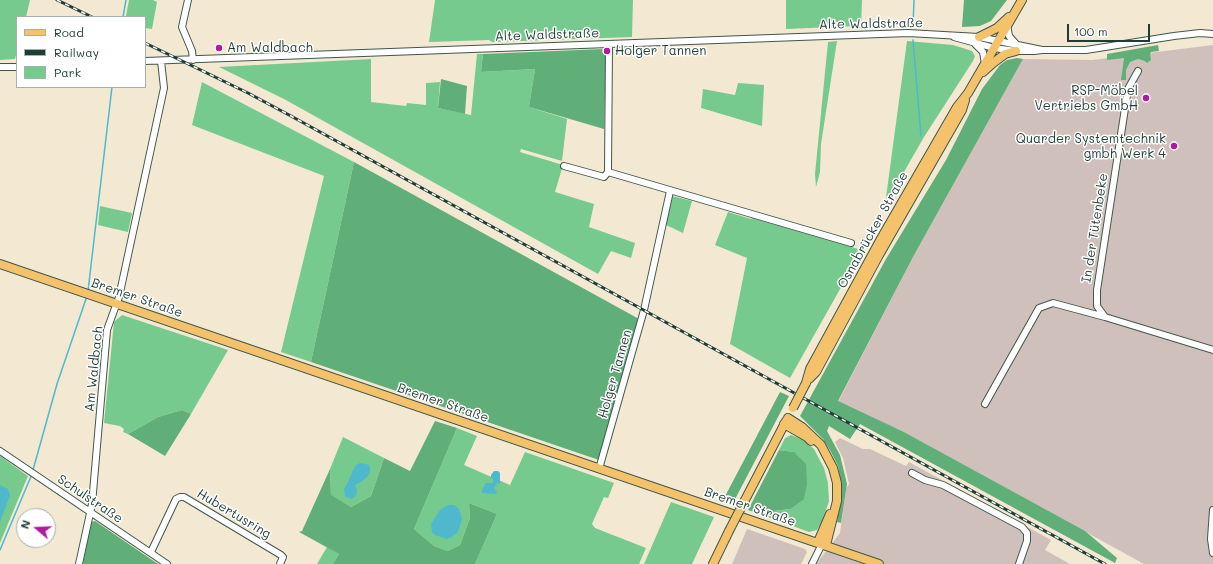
<!DOCTYPE html>
<meta charset="utf-8">
<style>
body{margin:0}
#map{position:relative;width:1213px;height:564px;overflow:hidden;background:#f3e9d3;font-family:Mali,sans-serif}
canvas{display:block}
.legend{position:absolute;left:16px;top:16px;width:130px;height:72px;box-sizing:border-box;background:#fff;border:1px solid #a5b1ae;margin:0;padding:5px 7px;list-style:none;font-size:12px;color:#1f3d34}
.legend li{display:flex;align-items:center;gap:8px;height:20px}
.legend b{width:20px;border:1px solid #a5b1ae}
.north{position:absolute;left:16px;top:508px;width:40px;height:40px;box-sizing:border-box;background:#fff;border:1px solid #a5b1ae;border-radius:50%;rotate:289deg;font-size:11px;font-weight:700;line-height:16px;text-align:center;color:#1f3d34}
.north::after{content:'';display:block;margin:auto;width:14px;height:18px;background:#b5179e;clip-path:polygon(50% 0,100% 100%,50% 72%,0 100%)}
.scale{position:absolute;left:1067px;top:24px;width:83px;height:18px;box-sizing:border-box;border:2px solid #1f3d34;border-top:0;padding-left:5px;font-size:12px;line-height:14px;white-space:nowrap;color:#1f3d34;-webkit-text-stroke:3px #fff;paint-order:stroke}
</style>
<div id="map">
<canvas width="1213" height="564"></canvas>
<ul class="legend">
<li><b style="height:5px;background:#f3c26a"></b>Road</li>
<li><b style="height:5px;background:#1f3d34"></b>Railway</li>
<li><b style="height:11px;background:#76ca8d"></b>Park</li>
</ul>
<div class="north">N</div>
<div class="scale">100 m</div>
</div>
<script>
const ctx = document.querySelector('canvas').getContext('2d');
ctx.lineJoin = 'round';
function paint(path, color) { ctx.fillStyle = color; ctx.fill(path, 'evenodd'); }
const shape = rows => new Path2D(rows.map(r => 'M' + r).join(''));
function strokePath(path, color, width, dash) { ctx.strokeStyle = color; ctx.lineWidth = width; ctx.lineCap = dash ? 'butt' : 'round'; ctx.setLineDash(dash || []); ctx.stroke(path); }
function write(font, color, halo, rows, align = 'center') {
  ctx.font = font + ' Mali,sans-serif'; ctx.lineWidth = 3; ctx.setLineDash([]); ctx.textBaseline = 'middle'; ctx.strokeStyle = halo; ctx.fillStyle = color; for (const [text, x, y, turn = 0] of rows) {
    ctx.save(); ctx.translate(x, y); ctx.rotate((+turn || 0) * Math.PI / 180); ctx.textAlign = isNaN(turn) ? turn : align; if (halo) ctx.strokeText(text, 0, 0); ctx.fillText(text, 0, 0); ctx.restore();
  }
}
paint(shape([
 [1213,45,1213,564,1144,564,904,432,838,402,913,257,1023,59,1092,60],
 [840,438,863,449,870,449,906,466,909,462,1051,540,1045,550,1070,564,816,564,840,533,846,489,849,484,843,458,835,442],
 [747,529,805,549,807,552,801,564,732,564]
]), '#cfc0bb');
paint(shape([
 [0,0,30,0,26,17,17,17,17,51,15,59,0,60],
 [129,0,153,0,157,2,152,29,145,28,145,17,127,17,126,16],
 [435,0,633,0,632,37,492,42,489,40,429,42],
 [786,0,862,0,861,28,857,29,857,26,786,29],
 [837,41,821,144,820,172,816,187,815,174,828,42],
 [907,41,953,45,972,51,975,56,973,61,924,137,885,205],
 [477,54,483,54,481,72,535,69,529,107,567,119,562,161,521,149,520,152,563,165,555,192,594,204,589,227,635,243,631,258,611,251,598,274,284,99,219,67,371,59,371,102,406,106,407,103,426,105,426,83,440,82,438,108,471,115],
 [202,82,354,162,311,362,281,352,324,176,192,125],
 [738,83,764,85,762,126,701,108,703,89,735,95],
 [672,196,692,201,683,233,666,225],
 [100,206,132,213,128,232,98,225],
 [728,212,751,219,752,218,862,250,790,378,730,344,747,258,715,245],
 [122,315,228,350,191,414,182,410,158,417,128,434,123,432,124,429,120,426,104,423,114,322],
 [457,428,477,436,464,465,510,485,525,452,614,483,608,498,604,497,592,524,595,528,646,548,639,564,475,564,497,514,469,503,470,518,460,545,448,551,434,546,414,529],
 [791,435,804,440,814,449,824,468,828,483,829,501,822,522,817,530,809,532,757,513,790,509,794,452,779,450,785,438],
 [343,437,384,458,371,496,351,507,331,496,330,469],
 [0,456,28,476,0,543],
 [671,502,714,517,692,564,644,564],
 [327,547,339,554,333,564,317,564]
]), '#76ca8d');
paint(shape([
 [964,0,1007,0,991,21,980,26,962,27],
 [1158,45,1159,51,1151,52,1150,54,1151,60,1147,63,1145,61,1138,59,1130,62,1126,70,1126,80,1121,80,1124,58,1107,60,1107,54],
 [603,49,606,53,604,129,529,107,535,69,481,72,483,54],
 [1017,58,1023,59,913,257,838,401,904,432,1085,531,1117,558,1115,563,860,424,850,439,829,426,827,431,840,455,847,484,841,523,837,522,842,490,838,466,831,452,823,439,800,416,886,259,946,160,982,89,1000,65,1007,60],
 [441,79,467,86,465,114,438,108],
 [354,162,639,319,599,460,311,362],
 [780,392,789,396,732,505,722,502],
 [182,410,191,414,165,456,128,434,158,417],
 [435,421,457,428,414,529,434,546,448,551,460,545,470,518,469,503,497,514,475,564,333,564,339,554,299,532,302,531,330,469,331,495,351,507,371,496,384,458,410,471],
 [779,450,794,452,806,464,807,484,804,499,790,509,757,513,748,510],
 [95,521,158,564,83,564,91,522]
]), '#60ae78');
paint(shape([
 [360,463,369,465,370,468,370,471,368,476,361,482,355,485,357,490,356,496,351,499,345,496,344,489,349,480,353,470,356,465],
 [494,471,498,471,500,473,500,484,497,483,494,488,497,492,496,494,482,493,482,490,486,483,492,483,493,482,493,479,491,477,491,475],
 [0,485,8,489,10,495,0,522],
 [448,505,454,505,459,509,462,519,458,532,452,537,447,539,435,535,432,532,431,524,440,510]
]), '#4fb8cc');
strokePath(shape([
 [123,17,126,0],
 [913,26,914,0],
 [913,40,921,136],
 [88,291,112,87],
 [33,470,57,384,87,296],
 [0,550,32,474]
]), '#4fb8cc', 1.5);
const minor = shape([
 [188,0,182,27,192,51,193,60],
 [1007,24,1009,36,1016,44],
 [954,37,994,48,1016,51,1034,51,1042,50,1086,50,1174,36,1200,33,1213,34],
 [975,44,983,52,985,64],
 [145,61,908,33,979,37,1042,50],
 [0,67,17,67],
 [1138,71,1128,89,1097,290,1097,306,1105,317,1213,350],
 [564,166,604,177,608,172,851,243],
 [608,172,609,44],
 [985,404,1039,308,1053,303,1105,317],
 [0,451,167,564],
 [599,469,644,310,670,191],
 [912,473,925,480,943,485,1022,527,1027,533,1027,541,1019,564],
 [1213,510,1211,539,1213,553],
 [151,552,176,499,180,497,184,497,281,555,283,557,280,564],
 [79,564,92,504,107,330,119,297,164,88,161,61],
 [812,564,822,544]
]);
const major = shape([
 [979,37,997,28,1009,17],
 [983,72,993,63,1005,54,1016,51],
 [0,264,879,564],
 [809,379,816,372,879,255,962,110,965,100],
 [806,383,810,369,882,237,957,107,968,93,1022,0],
 [788,418,802,427,821,445,833,468,837,483,837,501,826,545],
 [784,424,807,437,811,441],
 [745,500,786,421],
 [818,542,830,514],
 [713,564,729,531]
]);
strokePath(minor, '#3f574c', 8);
strokePath(major, '#3f574c', 10);
strokePath(minor, '#fff', 6);
strokePath(major, '#f3c26a', 8);
const rail = shape([
 [57,0,92,17],
 [145,43,248,93,291,116,1105,564]
]);
strokePath(rail, '#1f3d34', 3);
strokePath(rail, '#fff', 1.5, [4.5]);
const majorBridge = shape([
 [793,408,806,383],
 [729,531,745,500]
]);
strokePath(majorBridge, '#3f574c', 10, []);
strokePath(majorBridge, '#f3c26a', 8);
for (const [x, y, r, color] of [
 [219,48,4,"#b5179e"],
 [607,51,4,"#b5179e"],
 [1146,98,4,"#b5179e"],
 [1174,146,4,"#b5179e"]
]) { const dot = new Path2D(); dot.arc(x, y, r, 0, 2 * Math.PI); ctx.fillStyle = color; ctx.fill(dot); strokePath(dot, '#fff', 1.5); }
write('13px', '#1f3d34', '#fff', [
 ["Alte Waldstraße",871,24,-1],
 ["Alte Waldstraße",547,35,-2],
 ["In der Tütenbeke",1095,228,-81],
 ["Osnabrücker Straße",873,230,-61],
 ["Bremer Straße",137,298,19],
 ["Am Waldbach",94,369,-84],
 ["Holger Tannen",615,374,-74],
 ["Bremer Straße",443,403,19],
 ["Schulstraße",90,499,34],
 ["Bremer Straße",750,507,19],
 ["Hubertusring",234,514,31]
]);
write('13px', '#1f3d34', '#fff', [
 ["Am Waldbach",227,48],
 ["Holger Tannen",615,51],
 ["RSP-Möbel",1138,91,"right"],
 ["Vertriebs GmbH",1138,106,"right"],
 ["Quarder Systemtechnik",1166,139,"right"],
 ["gmbh Werk 4",1166,154,"right"]
], 'left');
</script>
